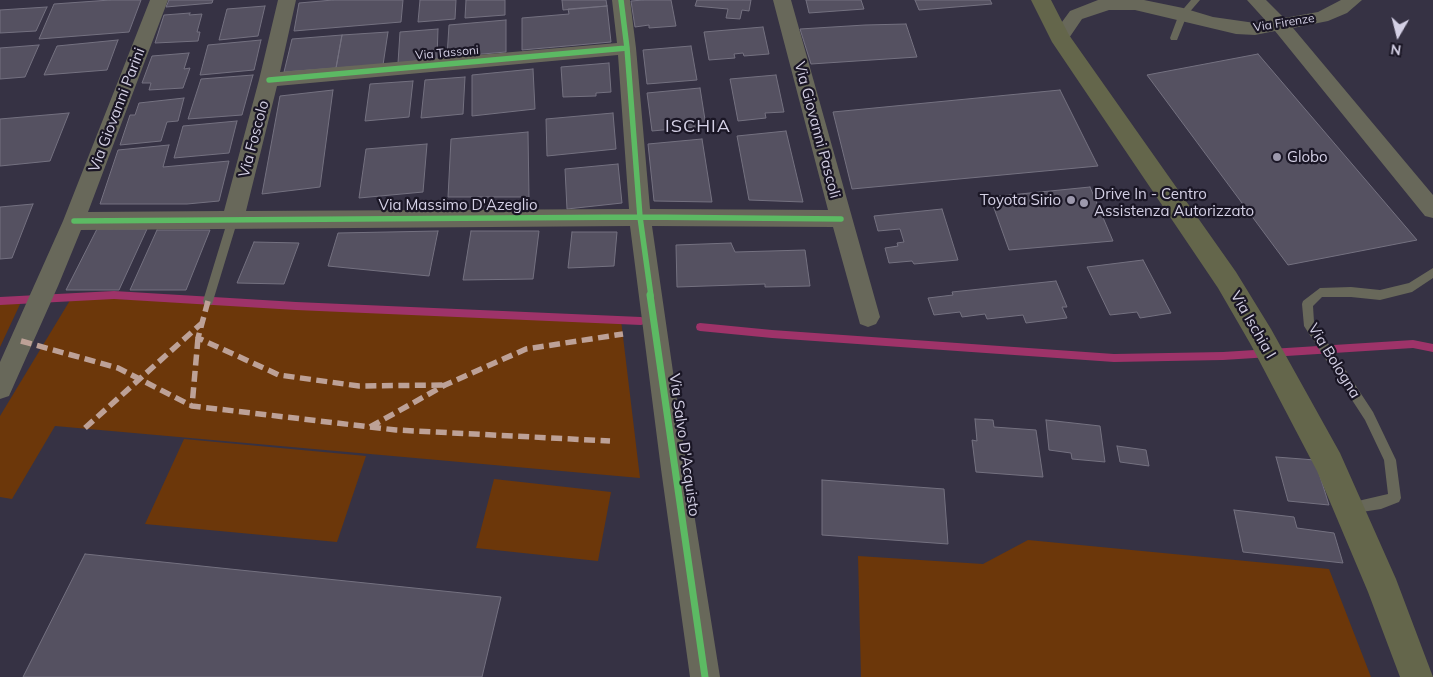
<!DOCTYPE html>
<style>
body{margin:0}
#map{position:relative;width:1433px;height:677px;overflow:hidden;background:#363244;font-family:Mulish,sans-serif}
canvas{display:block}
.north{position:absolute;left:1373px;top:10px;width:50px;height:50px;-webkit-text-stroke:4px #1a1625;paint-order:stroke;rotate:188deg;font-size:14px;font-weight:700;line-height:20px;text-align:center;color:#d4d0e5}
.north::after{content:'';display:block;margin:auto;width:18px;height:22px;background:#d4d0e5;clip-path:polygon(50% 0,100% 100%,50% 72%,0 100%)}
</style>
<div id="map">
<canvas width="1433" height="677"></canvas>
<div class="north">N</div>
</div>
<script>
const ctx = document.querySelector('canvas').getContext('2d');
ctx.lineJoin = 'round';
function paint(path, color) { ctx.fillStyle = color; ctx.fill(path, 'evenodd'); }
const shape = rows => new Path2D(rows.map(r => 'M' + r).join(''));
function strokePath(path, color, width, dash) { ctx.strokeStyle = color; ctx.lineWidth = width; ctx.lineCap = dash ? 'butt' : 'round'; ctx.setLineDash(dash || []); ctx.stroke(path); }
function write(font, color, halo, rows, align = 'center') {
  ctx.font = font + ' Mulish,sans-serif'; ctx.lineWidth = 4.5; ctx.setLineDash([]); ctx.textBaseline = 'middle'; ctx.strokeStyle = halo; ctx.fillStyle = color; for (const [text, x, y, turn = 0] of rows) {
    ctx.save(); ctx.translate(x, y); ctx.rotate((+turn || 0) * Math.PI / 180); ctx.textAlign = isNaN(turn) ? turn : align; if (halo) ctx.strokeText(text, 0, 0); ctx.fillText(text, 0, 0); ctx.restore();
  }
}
paint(shape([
 [72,297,621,320,640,478,55,426,12,499,0,497,0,416],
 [22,300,0,347,0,301],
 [184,439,366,456,337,542,145,524],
 [494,479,611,492,598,561,476,548],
 [1028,540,1329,569,1371,677,861,677,858,556,983,564]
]), '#6c370a');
paint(shape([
 [114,291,296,302,641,317,644,318,645,321,644,324,641,325,296,310,114,299,0,305,0,297,114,291],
 [700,323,772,330,1114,354,1223,352,1413,340,1433,344,1433,352,1413,348,1223,360,1114,362,772,338,700,331,697,330,696,327,697,324,700,323]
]), '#9e3369');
const building = shape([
 [110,0,141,0,129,32,39,39,54,4,110,0],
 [169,0,213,0,212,3,166,7,169,0],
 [333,0,403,0,401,22,294,31,299,3,333,0],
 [420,0,456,0,455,19,418,22,420,0],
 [466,0,505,0,505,15,465,18,466,0],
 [562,0,606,0,607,6,563,10,562,0],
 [643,0,671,0,676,26,649,28,649,25,635,27,631,1,643,0],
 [697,0,751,0,749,11,742,10,740,19,726,18,728,9,695,6,697,0],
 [806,0,861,0,864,9,809,13,806,0],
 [915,0,990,0,992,4,919,10,915,0],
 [265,6,258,36,219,40,227,9,265,6],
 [607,6,611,42,522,50,522,18,569,14,568,9,607,6],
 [47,7,36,31,0,33,0,10,47,7],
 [190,13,189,15,202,14,197,32,200,32,198,41,155,43,164,15,190,13],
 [506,20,506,52,447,57,449,25,506,20],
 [906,24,917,57,811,64,800,29,865,25,906,24],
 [763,27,769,54,744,56,743,53,734,54,735,58,709,60,704,32,763,27],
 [438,29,437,59,398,63,400,32,438,29],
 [388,32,383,65,336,68,342,35,388,32],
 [342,35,336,68,284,72,292,39,342,35],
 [118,40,107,70,44,75,57,46,118,40],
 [261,40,254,70,200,75,208,45,261,40],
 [39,45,25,77,0,79,0,48,39,45],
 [691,46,697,80,647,84,643,50,691,46],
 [189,53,184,69,190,68,183,88,149,90,151,83,142,83,152,56,189,53],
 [1258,54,1417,240,1288,265,1147,75,1258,54],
 [609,63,611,92,596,93,596,96,563,97,561,67,609,63],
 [533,69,535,109,472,116,472,75,533,69],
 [253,75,242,115,188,119,201,79,253,75],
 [776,75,784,112,765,113,766,118,738,121,730,79,776,75],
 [465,77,463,114,421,118,425,80,465,77],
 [413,81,409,117,365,121,370,84,413,81],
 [700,88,706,126,652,131,647,93,700,88],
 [333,90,320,187,262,194,280,96,333,90],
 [1060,90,1098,166,852,189,833,112,1060,90],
 [184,98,178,121,167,122,161,141,120,145,130,115,135,115,139,103,184,98],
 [69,113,50,161,0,166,0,119,69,113],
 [613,113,616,149,547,156,546,119,613,113],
 [237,121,229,153,174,158,183,126,237,121],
 [786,131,803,202,749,200,737,136,786,131],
 [528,132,529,197,448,197,451,139,528,132],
 [702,139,712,202,654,201,648,144,702,139],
 [427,144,423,192,359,198,366,149,427,144],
 [169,145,163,167,229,161,219,201,187,204,100,204,118,150,169,145],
 [618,164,622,203,567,209,565,169,618,164],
 [1090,187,1113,241,1009,250,990,197,1090,187],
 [33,204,12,258,0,259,0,207,33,204],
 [942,209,958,260,914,264,912,261,889,263,885,248,898,246,897,243,904,242,900,229,878,231,874,216,942,209],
 [97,229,147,229,119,290,66,290,97,229],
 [157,230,210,230,186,290,130,290,157,230],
 [438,231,429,276,328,266,338,233,438,231],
 [471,231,539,231,533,279,463,280,471,231],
 [572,232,617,232,614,266,568,268,572,232],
 [254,242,299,243,284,284,237,283,254,242],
 [731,243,735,252,805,250,810,286,765,287,765,284,677,287,676,245,731,243],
 [1143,260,1171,313,1140,318,1137,312,1110,315,1087,267,1143,260],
 [1056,281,1067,307,1062,307,1067,318,1026,323,1023,315,987,319,985,314,962,317,960,312,934,315,928,298,953,295,952,292,1056,281],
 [975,419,993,420,994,427,1036,430,1043,477,976,472,972,440,977,441,975,419],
 [1046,420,1100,426,1105,462,1072,459,1071,453,1049,450,1046,420],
 [1117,446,1146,450,1149,466,1120,462,1117,446],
 [1276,457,1315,460,1329,505,1288,501,1276,457],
 [822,480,944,489,948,544,822,535,822,480],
 [1234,510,1294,517,1297,528,1334,533,1343,563,1243,552,1234,510],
 [85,554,501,597,482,677,23,677,85,554]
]);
paint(building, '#555161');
strokePath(building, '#747180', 1);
paint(shape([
 [1191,0,1200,0,1187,15,1177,40,1171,40,1170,38,1179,14,1191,0],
 [233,215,238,219,213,301,212,304,208,306,204,304,203,301,228,219,233,215],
 [1433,268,1433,278,1412,292,1380,300,1351,297,1322,297,1313,306,1314,322,1373,412,1396,460,1401,498,1399,502,1381,509,1349,514,1345,512,1343,508,1345,504,1388,494,1384,460,1365,420,1304,326,1302,304,1303,301,1320,288,1351,287,1380,290,1409,283,1433,268]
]), '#68685a');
paint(shape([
 [150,0,168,0,88,212,224,211,259,80,278,0,296,0,280,72,617,43,612,0,630,0,636,48,650,209,828,210,773,0,791,0,880,317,876,324,868,327,860,324,833,227,652,226,687,469,720,677,690,677,661,469,630,226,81,230,58,286,9,396,0,399,0,362,63,221,150,0],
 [618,55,629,209,246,211,277,86,618,55],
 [1098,0,1144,0,1183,8,1213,17,1255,23,1266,21,1247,0,1266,0,1284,18,1318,12,1341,0,1362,0,1347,13,1328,21,1293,28,1433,195,1433,218,1425,216,1275,31,1255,35,1236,34,1135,10,1109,10,1082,19,1067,41,1060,43,1053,41,1051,37,1070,11,1098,0]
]), '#68685a');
paint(shape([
 [1031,0,1051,0,1069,35,1236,272,1271,329,1340,453,1396,579,1433,677,1400,677,1368,592,1317,471,1251,345,1218,288,1052,42,1031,0]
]), '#64664b');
strokePath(shape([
 [208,301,198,338,279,375,359,386,445,385],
 [198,338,192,406,396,430,610,441],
 [21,341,118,368,192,406],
 [370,427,445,385,526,349,623,334],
 [85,428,202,323]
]), '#bda197', 5.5, [11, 5.5]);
strokePath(shape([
 [621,0,627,48,640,217,651,296],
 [269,80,627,48],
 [74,221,640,217,841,219]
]), '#5cba63', 5.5);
strokePath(shape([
 [650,295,705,677]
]), '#5cba63', 7);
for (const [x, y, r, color] of [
 [1277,157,5,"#9d99ad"],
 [1071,200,5,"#9d99ad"],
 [1084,203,5,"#9d99ad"]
]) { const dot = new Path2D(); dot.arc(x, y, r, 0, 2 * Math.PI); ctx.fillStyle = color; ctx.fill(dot); strokePath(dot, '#1a1625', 2); }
write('12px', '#d4d0e5', '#1a1625', [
 ["Via Firenze",1284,23,-9],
 ["Via Tassoni",447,53,-5]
]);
write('15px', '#d4d0e5', '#1a1625', [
 ["Via Giovanni Parini",117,110,-69],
 ["Via Giovanni Pascoli",817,130,75],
 ["Via Foscolo",254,139,-75],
 ["Via Massimo D'Azeglio",458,205],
 ["Via Ischia I",1253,325,60],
 ["Via Bologna",1334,361,58],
 ["Via Salvo D'Acquisto",684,445,82]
]);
write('15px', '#d4d0e5', '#1a1625', [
 ["Globo",1287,157],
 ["Drive In - Centro",1094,194],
 ["Assistenza Autorizzato",1094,211],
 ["Toyota Sirio",1061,200,"right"]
], 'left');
ctx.letterSpacing = '1px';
write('18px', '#d4d0e5', '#1a1625', [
 ["ISCHIA",698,127]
]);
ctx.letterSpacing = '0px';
</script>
